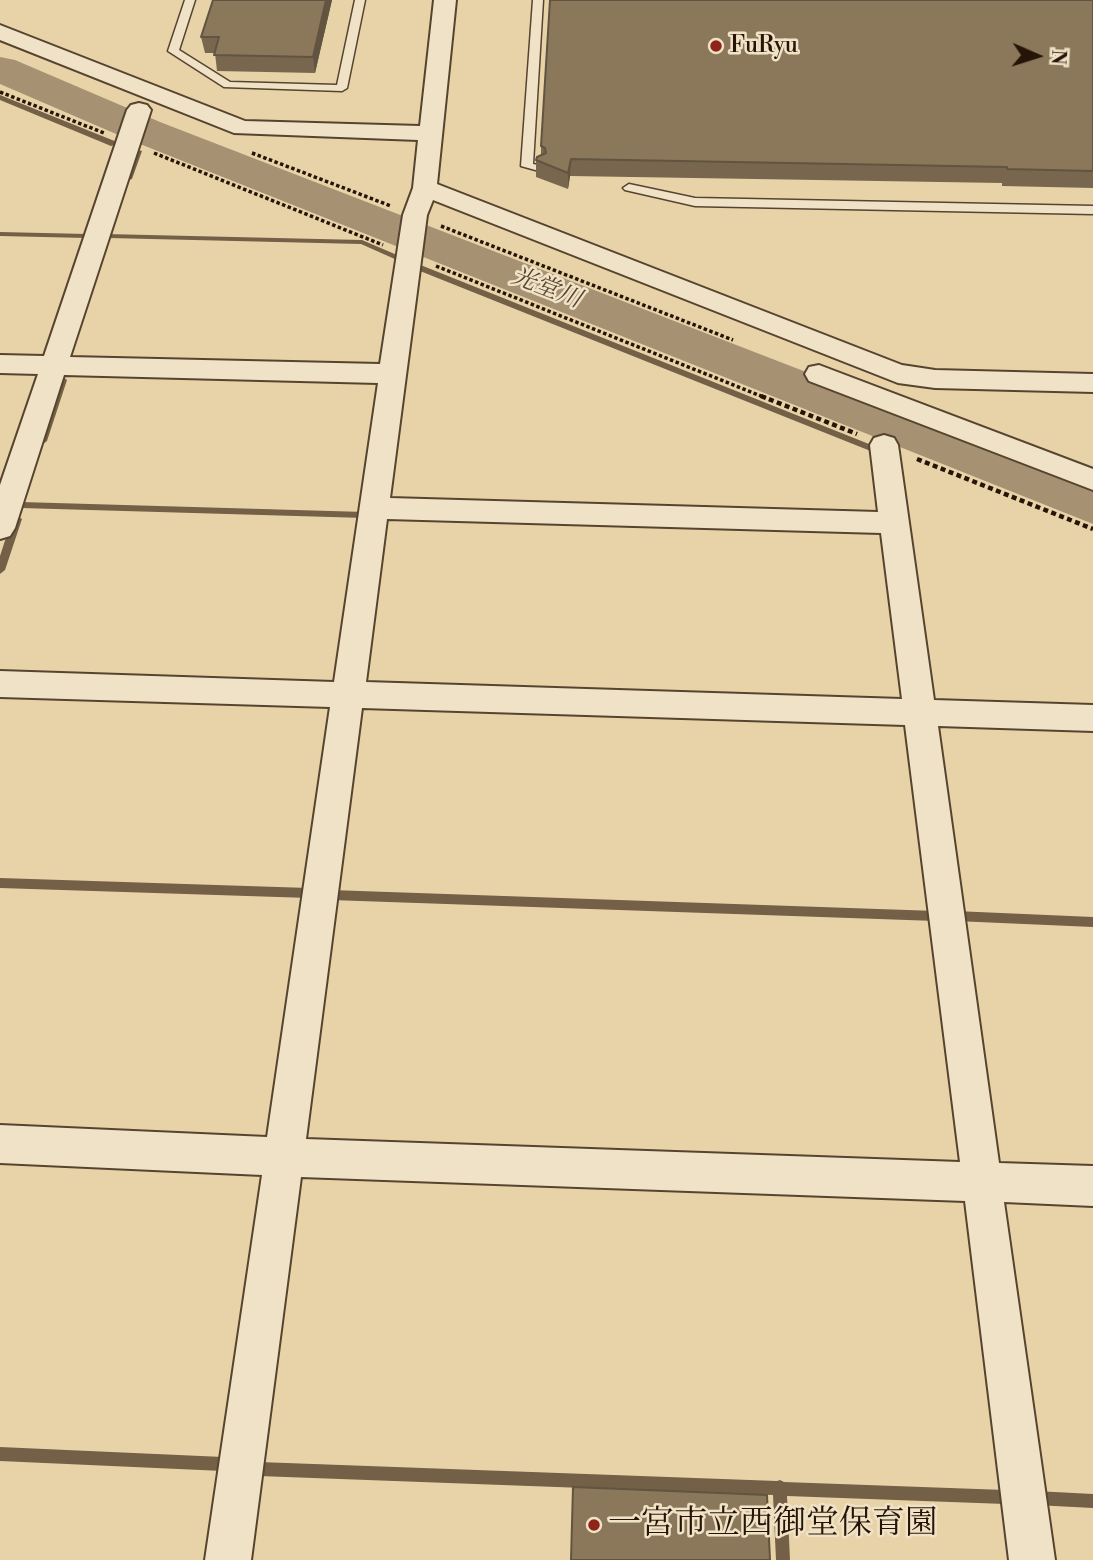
<!DOCTYPE html>
<meta charset="utf-8">
<style>
body{margin:0}
#map{position:relative;width:1093px;height:1560px;overflow:hidden;background:#e8d3a9;font-family:"Libre Bodoni",serif}
canvas{display:block}
.north{position:absolute;left:1002px;top:21px;width:70px;height:70px;-webkit-text-stroke:5px #f0e2c7;paint-order:stroke;rotate:93deg;font-size:19px;font-weight:700;line-height:28px;text-align:center;color:#261506}
.north::after{content:'';display:block;margin:auto;width:24px;height:32px;background:#261506;clip-path:polygon(50% 0,100% 100%,50% 72%,0 100%)}
</style>
<div id="map">
<canvas width="1093" height="1560"></canvas>
<div class="north">N</div>
</div>
<script>
const ctx = document.querySelector('canvas').getContext('2d');
ctx.lineJoin = 'round';
const shape = rows => new Path2D(rows.map(r => 'M' + r).join(''));
function paint(path, color) { ctx.fillStyle = color; ctx.fill(path, 'evenodd'); }
function strokePath(path, color, width, dash) { ctx.strokeStyle = color; ctx.lineWidth = width; ctx.lineCap = dash ? 'butt' : 'round'; ctx.setLineDash(dash || []); ctx.stroke(path); }
function write(font, color, halo, rows, align = 'center') {
  ctx.font = font + ' "Libre Bodoni","Noto Serif JP",serif'; ctx.lineWidth = 5; ctx.setLineDash([]); ctx.textBaseline = 'middle'; ctx.strokeStyle = halo; ctx.fillStyle = color; for (const [text, x, y, turn = 0] of rows) {
    ctx.save(); ctx.translate(x, y); ctx.rotate((+turn || 0) * Math.PI / 180); ctx.textAlign = isNaN(turn) ? turn : align; if (halo) ctx.strokeText(text, 0, 0); ctx.fillText(text, 0, 0); ctx.restore();
  }
}
paint(shape([
 [0,95,117,142,118,144,111,146,0,100,0,95],
 [142,129,149,131,145,143,141,145,137,143,142,129],
 [135,149,142,151,132,179,125,181,124,179,135,149],
 [0,232,87,234,91,236,87,238,0,236,0,232],
 [106,234,362,240,404,258,403,260,397,260,361,244,109,238,105,236,106,234],
 [418,264,879,448,880,450,879,452,873,452,415,269,415,265,418,264],
 [63,377,67,380,47,441,43,444,40,443,39,441,59,380,63,377],
 [21,502,365,512,370,515,365,518,21,508,16,505,21,502],
 [17,516,22,519,5,570,0,574,0,556,12,519,17,516],
 [0,878,309,888,313,890,315,893,313,896,309,898,0,888,0,878],
 [331,890,936,911,940,912,942,916,940,920,936,921,331,900,327,898,325,895,327,892,331,890],
 [955,911,1093,917,1093,927,955,921,951,920,949,916,951,912,955,911],
 [0,1447,223,1457,228,1459,230,1464,228,1469,223,1471,0,1461,0,1447],
 [259,1462,777,1481,780,1480,784,1482,1005,1490,1010,1492,1012,1497,1010,1502,1005,1504,787,1496,790,1560,776,1560,773,1495,259,1476,254,1474,252,1469,254,1464,259,1462],
 [1035,1491,1093,1494,1093,1508,1035,1505,1030,1503,1028,1498,1030,1493,1035,1491]
]), '#736047');
paint(shape([
 [0,57,15,60,160,122,1093,483,1093,524,130,140,0,84,0,57]
]), '#a69272');
const service = shape([
 [185,0,195,0,179,50,230,82,337,85,355,0,365,0,347,88,342,91,224,87,168,51,185,0],
 [533,0,543,0,533,164,543,166,543,170,539,171,521,166,533,0],
 [629,184,695,198,1093,206,1093,214,695,206,625,190,623,188,629,184]
]);
const minor = shape([
 [434,0,456,0,437,184,902,365,935,370,1093,374,1093,392,935,388,898,383,433,200,427,215,390,498,878,512,870,445,874,438,884,435,894,438,898,445,934,700,1093,705,1093,731,938,726,999,1163,1093,1166,1093,1206,1004,1202,1055,1560,1009,1560,965,1201,301,1177,251,1560,205,1560,262,1175,0,1163,0,1125,267,1137,330,707,0,697,0,671,334,682,378,383,64,375,15,528,10,536,0,539,0,485,38,374,0,373,0,355,44,356,127,110,131,105,139,103,147,105,151,110,70,357,380,364,403,215,413,188,418,140,234,133,0,40,0,25,245,121,420,126,434,0],
 [387,519,881,533,902,699,366,682,387,519],
 [362,708,905,725,960,1162,306,1139,362,708],
 [819,365,1093,469,1093,490,809,381,805,374,809,367,819,365]
]);
strokePath(service, '#56442f', 3);
strokePath(minor, '#56442f', 4);
strokePath(shape([
 [0,92,104,133],
 [154,153,383,245],
 [252,153,391,206],
 [441,226,733,340],
 [436,266,766,398]
]), '#261506', 3.5, [3.5, 2.5]);
strokePath(shape([
 [761,396,857,434],
 [917,459,1093,529]
]), '#261506', 4.5, [5, 3.5]);
paint(service, '#f0e2c7');
paint(minor, '#f0e2c7');
paint(shape([
 [213,0,332,0,315,73,217,71,215,53,205,53,201,37],
 [1093,0,1093,188,1002,186,1002,183,570,176,568,189,536,177,536,160,541,155,541,146]
]), '#78674e');
paint(shape([
 [326,0,332,0,315,73,313,57],
 [571,159,570,176,568,189,568,173]
]), '#615440');
const building = shape([
 [213,0,326,0,313,57,214,55,219,37,201,37,213,0],
 [550,0,1093,0,1093,171,1007,169,1007,167,571,159,568,173,536,160,537,157,546,153,545,148,541,146,550,0],
 [573,1487,767,1495,770,1560,571,1560,573,1487]
]);
paint(building, '#8b785b');
strokePath(building, '#615440', 2);
for (const [x, y, r, color] of [
 [716,46,7,"#8f2418"],
 [594,1525,7,"#8f2418"]
]) { const dot = new Path2D(); dot.arc(x, y, r, 0, 2 * Math.PI); ctx.fillStyle = color; ctx.fill(dot); strokePath(dot, '#f0e2c7', 2.5); }
write('23px', '#261506', '#f0e2c7', [
 ["FuRyu",730,46]
], 'left');
write('italic 24px', '#594731', '#f0e2c7', [
 ["光堂川",546,289,21]
]);
write('33px', '#261506', '#f0e2c7', [
 ["一宮市立西御堂保育園",608,1525]
], 'left');
</script>
